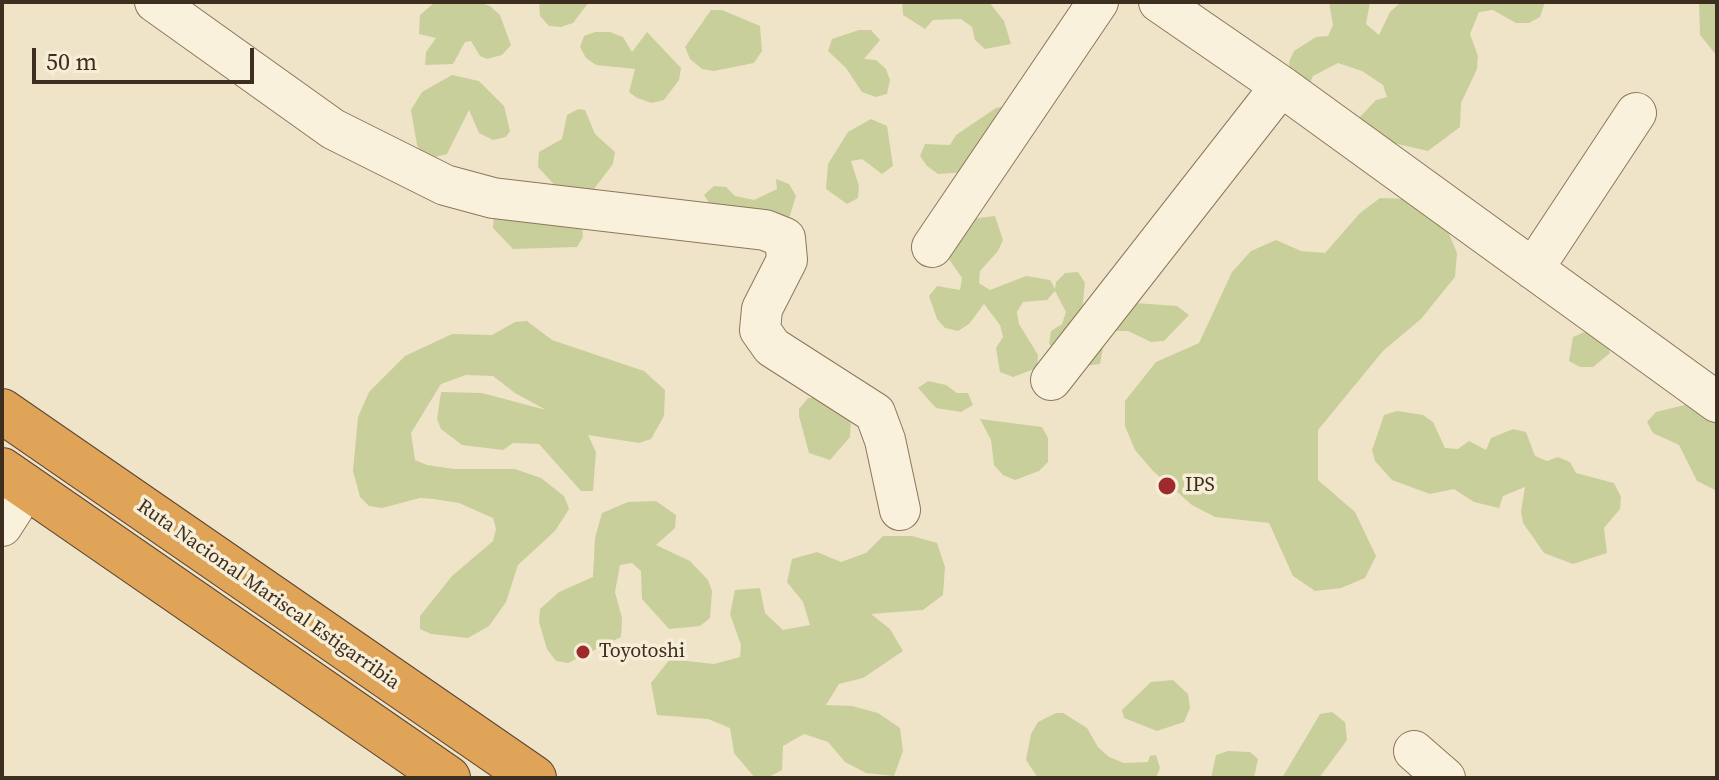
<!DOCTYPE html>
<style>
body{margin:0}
#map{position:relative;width:1719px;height:780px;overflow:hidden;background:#f0e4c8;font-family:"Source Serif 4",serif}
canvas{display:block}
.frame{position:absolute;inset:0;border:4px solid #3d2e20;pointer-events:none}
.scale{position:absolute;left:32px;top:48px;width:222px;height:36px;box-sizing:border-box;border:4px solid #3d2e20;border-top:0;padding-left:10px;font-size:24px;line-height:28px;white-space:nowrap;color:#3d2e20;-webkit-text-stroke:6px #f7eed8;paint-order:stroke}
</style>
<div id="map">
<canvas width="1719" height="780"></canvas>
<div class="frame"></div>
<div class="scale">50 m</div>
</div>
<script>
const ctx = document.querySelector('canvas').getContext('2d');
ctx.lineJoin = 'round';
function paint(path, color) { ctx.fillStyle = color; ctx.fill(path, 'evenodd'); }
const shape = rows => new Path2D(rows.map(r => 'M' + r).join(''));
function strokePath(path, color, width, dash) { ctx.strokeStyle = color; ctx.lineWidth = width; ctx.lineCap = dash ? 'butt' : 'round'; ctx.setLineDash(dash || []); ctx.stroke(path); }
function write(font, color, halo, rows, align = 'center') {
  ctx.font = font + ' "Source Serif 4",serif'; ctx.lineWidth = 7; ctx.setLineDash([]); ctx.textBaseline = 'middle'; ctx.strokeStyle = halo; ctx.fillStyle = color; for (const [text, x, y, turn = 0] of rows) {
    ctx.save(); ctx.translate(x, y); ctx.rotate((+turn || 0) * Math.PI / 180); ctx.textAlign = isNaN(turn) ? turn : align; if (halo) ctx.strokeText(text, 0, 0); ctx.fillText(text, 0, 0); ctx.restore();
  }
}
paint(shape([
 [435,2,479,2,490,6,500,15,511,45,502,55,487,59,480,56,471,41,465,42,453,64,425,65,426,52,436,38,419,34,420,15],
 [539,2,589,2,573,23,561,27,549,26,540,16],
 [902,2,989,2,1004,21,1011,44,985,49,975,40,972,27,961,19,933,20,925,29,903,15],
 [1329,2,1370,2,1366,24,1379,35,1390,12,1401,2,1545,2,1540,17,1529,23,1516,23,1493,10,1479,12,1470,34,1478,56,1477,69,1461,103,1460,127,1428,151,1376,139,1359,118,1376,100,1387,97,1383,85,1362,71,1338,63,1313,76,1308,88,1290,72,1289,62,1294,51,1316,37,1328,36,1333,25],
 [1699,2,1717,2,1717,56,1700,35],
 [711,10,722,10,760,26,762,51,754,63,714,71,702,69,690,59,685,47],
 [859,30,871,30,880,40,864,59,876,60,886,69,890,80,887,94,876,97,862,92,846,68,828,51,832,39],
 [595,32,610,32,623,37,632,52,647,32,681,68,679,80,664,100,652,103,637,98,629,92,635,69,596,65,586,58,580,47,584,36],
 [452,75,479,81,504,106,510,131,506,137,493,140,479,133,469,110,447,154,435,157,421,152,417,145,411,110,422,92],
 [1007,106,966,172,938,174,927,166,920,156,925,144,950,145,956,135,996,108],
 [578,109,585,110,595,134,615,152,613,164,587,198,559,190,538,167,539,152,562,139,567,115],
 [871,119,887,126,893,166,882,174,862,159,851,161,859,186,858,198,847,204,826,189,828,164,848,132],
 [776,179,789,184,796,196,788,222,711,206,704,195,714,186,726,187,735,196,754,200,777,189],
 [1380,198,1409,199,1447,229,1457,253,1455,277,1421,319,1383,351,1318,430,1318,480,1355,512,1376,556,1365,578,1341,588,1315,591,1293,576,1269,523,1215,517,1192,505,1153,471,1135,450,1125,426,1125,401,1156,362,1199,343,1232,272,1251,251,1276,240,1301,251,1325,253,1360,213],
 [494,216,582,224,583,237,577,247,513,249,493,228],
 [995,216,1003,240,998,251,980,271,979,283,990,290,1026,276,1050,280,1055,289,1056,282,1065,273,1078,272,1085,283,1082,312,1135,303,1177,306,1189,315,1164,341,1151,342,1128,331,1116,331,1105,337,1100,364,1077,367,1049,344,1051,331,1062,324,1066,312,1055,291,1047,300,1023,302,1017,312,1019,324,1038,355,1037,368,1013,377,1000,372,996,348,1003,337,1000,325,984,304,969,324,958,331,945,328,937,319,929,296,937,286,960,290,962,278,933,236,953,221],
 [527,321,552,340,644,371,665,390,664,416,651,439,639,443,588,435,596,452,593,491,581,491,539,444,513,443,503,450,462,445,441,429,437,419,441,392,482,393,546,410,515,393,493,376,466,375,441,384,411,433,415,460,427,465,454,469,515,469,541,478,564,496,569,509,555,531,518,565,506,602,489,626,468,638,431,634,420,629,420,616,452,576,493,541,496,529,493,518,459,503,434,499,420,498,382,508,369,506,360,497,353,471,358,417,369,392,405,356,452,334,492,335,515,322],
 [1584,332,1606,340,1610,353,1593,367,1580,367,1569,361,1573,337],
 [928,381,946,385,957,393,968,393,973,405,961,412,936,408,918,388],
 [827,397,851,417,850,437,830,460,809,453,799,416,799,409,808,398],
 [1693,403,1717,416,1717,491,1697,481,1679,445,1653,433,1647,422,1656,412],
 [1397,411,1423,415,1433,422,1445,448,1458,449,1469,441,1486,450,1491,438,1513,429,1526,432,1535,456,1547,461,1558,457,1570,462,1576,473,1614,483,1621,497,1620,509,1604,528,1607,553,1573,564,1544,553,1523,523,1521,511,1525,487,1503,496,1499,508,1474,502,1454,489,1430,494,1392,480,1375,461,1372,450,1384,415],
 [980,419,1042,427,1048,438,1048,462,1039,471,1015,480,1003,475,994,465,991,440],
 [656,501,676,515,675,528,656,545,690,561,708,580,712,591,710,618,700,626,669,629,642,599,641,571,632,563,620,565,615,592,622,618,621,637,568,663,556,661,547,649,539,622,540,609,559,592,593,577,595,538,602,513,628,502],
 [883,536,912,536,937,543,945,567,943,595,923,610,871,614,890,629,903,651,863,678,839,684,826,705,852,706,878,713,900,728,903,751,894,776,866,773,845,762,828,742,804,734,783,746,782,770,767,778,755,778,734,753,730,728,708,719,657,715,651,683,670,659,714,664,740,657,741,645,730,614,735,590,760,588,765,613,783,630,810,625,803,602,787,582,792,559,817,552,841,562,866,553],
 [1173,680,1188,694,1190,708,1184,722,1157,731,1124,718,1122,710,1151,682],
 [1332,712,1345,722,1347,740,1319,778,1282,778,1320,714],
 [1056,713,1063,713,1087,728,1098,747,1109,757,1124,763,1148,762,1150,756,1156,755,1160,768,1156,778,1038,778,1026,760,1031,734,1038,722],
 [1228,751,1250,752,1258,759,1254,778,1211,778,1216,755]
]), '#c9cf9b');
const minor = shape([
 [155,2,333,129,445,185,493,198,765,230,785,238,787,260,762,309,760,330,772,347,875,413,885,440,900,510],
 [1159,2,1281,86,1717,402],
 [932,247,1098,2],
 [1533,269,1636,113],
 [1051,380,1281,86],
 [2,526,27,487],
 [1414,751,1445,778]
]);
const highway = shape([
 [2,411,534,778],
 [2,470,448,778]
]);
strokePath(minor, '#8d765c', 42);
strokePath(highway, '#5b4430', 46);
strokePath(minor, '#faf1dc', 40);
strokePath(highway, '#e0a458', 44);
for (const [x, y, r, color] of [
 [1167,486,10,"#9e2a2b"],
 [583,652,8,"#9e2a2b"]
]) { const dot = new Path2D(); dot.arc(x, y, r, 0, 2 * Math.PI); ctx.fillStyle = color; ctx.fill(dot); strokePath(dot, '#f7eed8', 3); }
write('20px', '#3d2e20', '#f7eed8', [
 ["IPS",1185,486],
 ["Toyotoshi",599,652]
], 'left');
write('20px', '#3d2e20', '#f7eed8', [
 ["Ruta Nacional Mariscal Estigarribia",268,595,35]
]);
</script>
